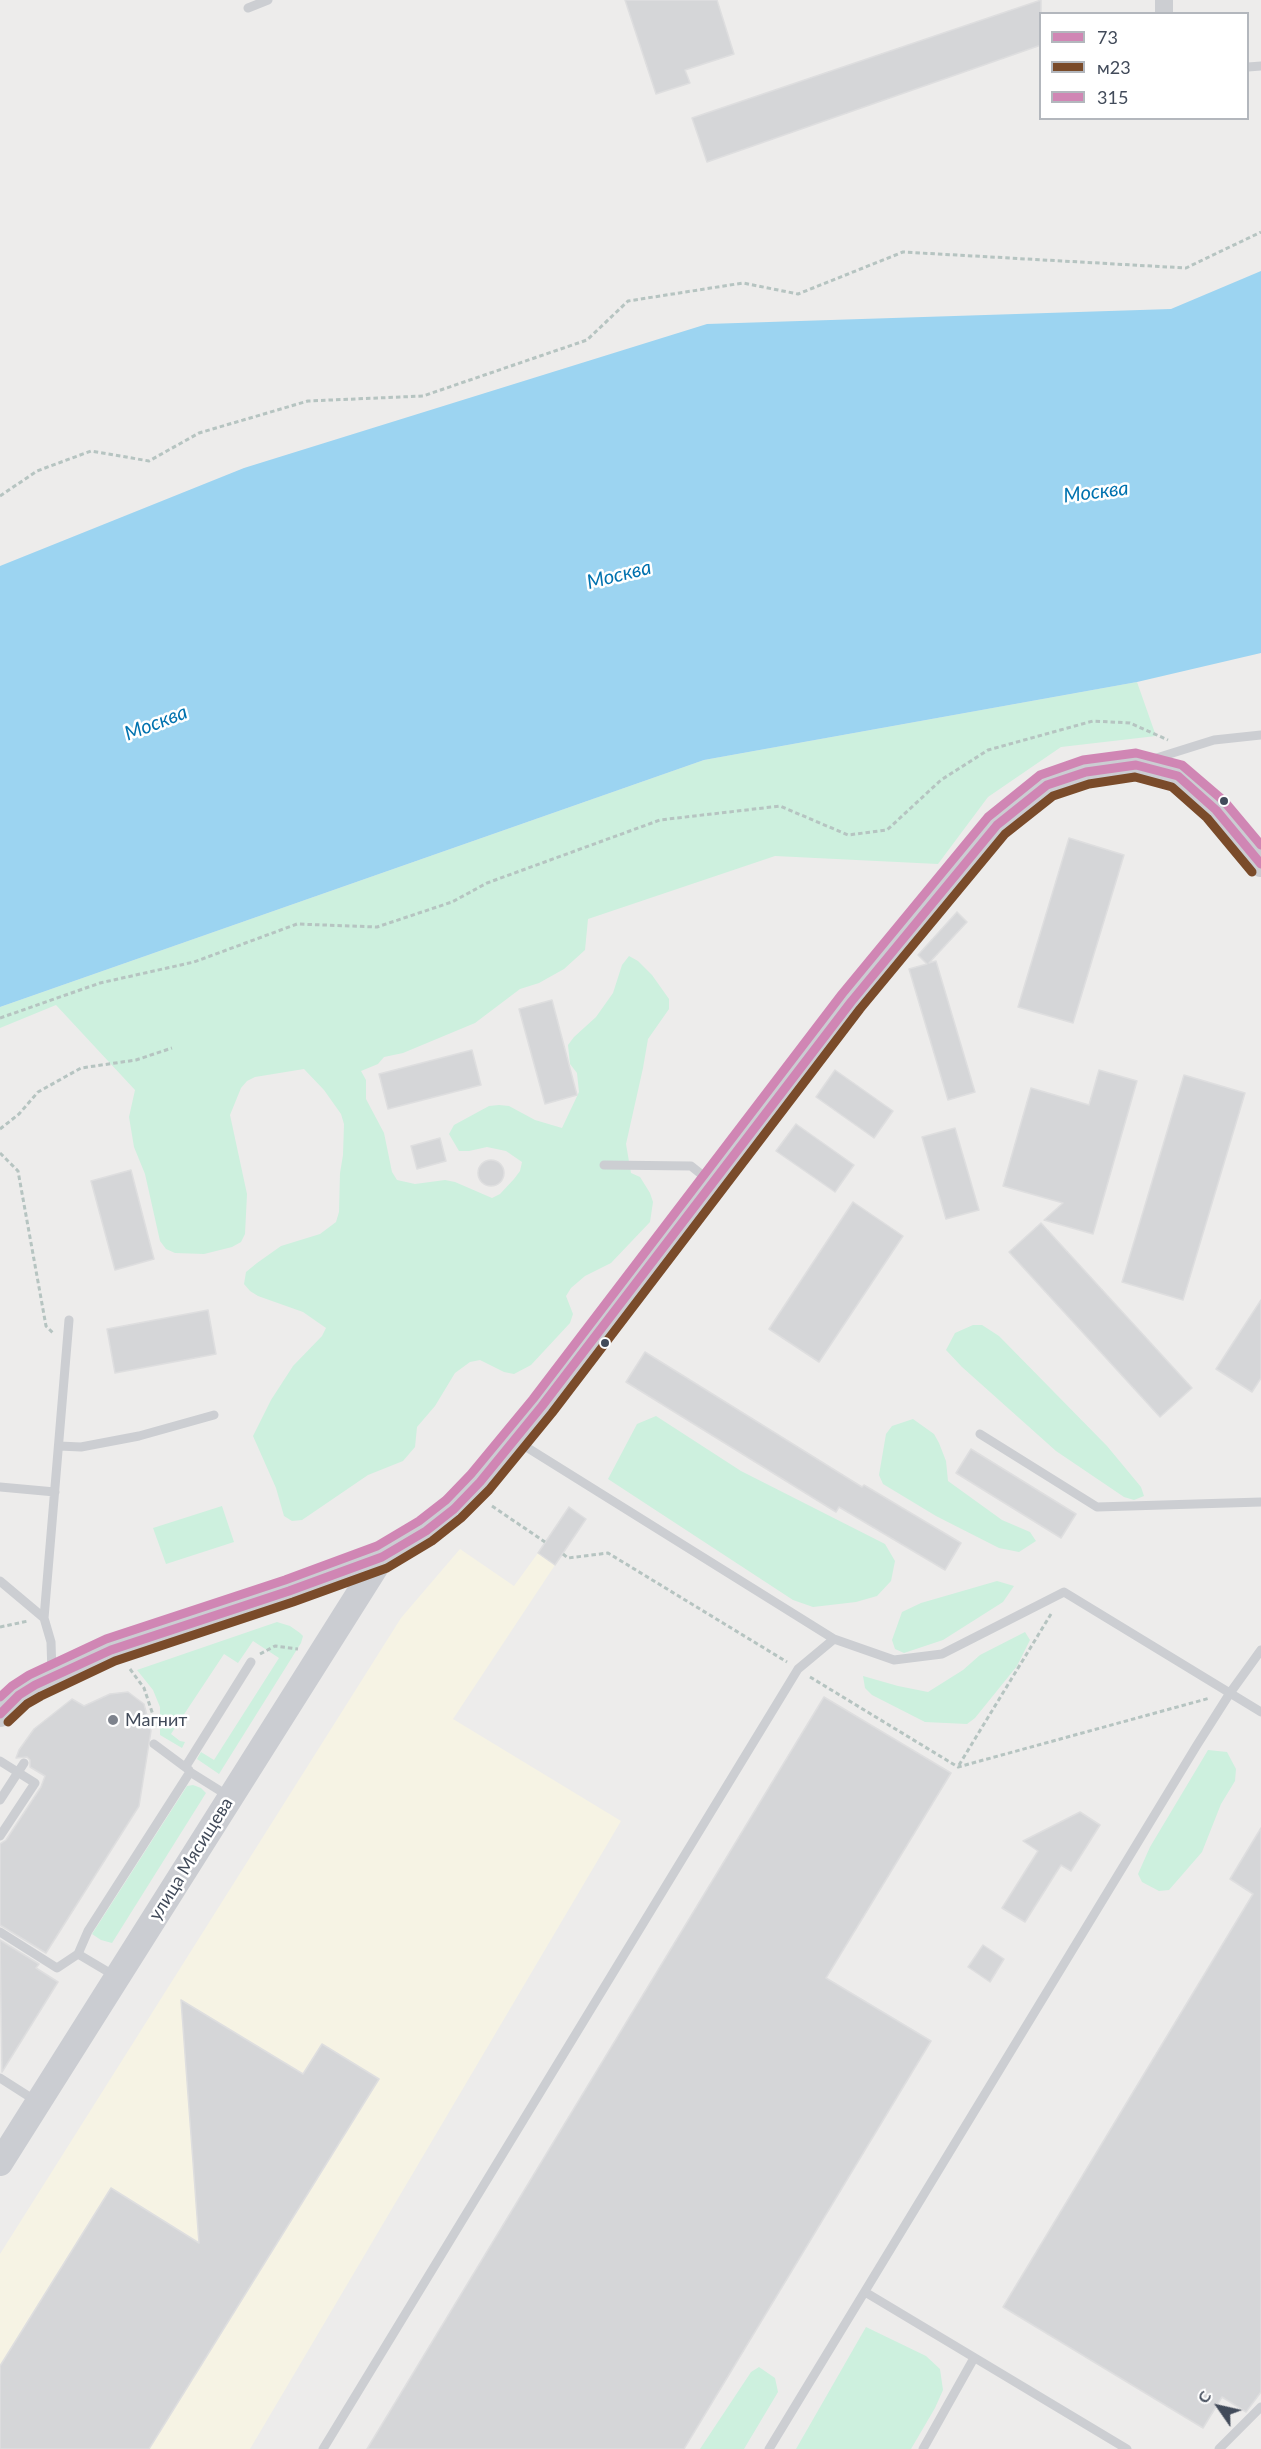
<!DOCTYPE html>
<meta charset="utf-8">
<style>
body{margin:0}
#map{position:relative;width:1261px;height:2449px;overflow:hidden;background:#edeceb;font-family:Lato,sans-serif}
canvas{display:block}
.legend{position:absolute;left:1039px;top:12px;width:210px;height:108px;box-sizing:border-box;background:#fff;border:2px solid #b3b7bd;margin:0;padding:8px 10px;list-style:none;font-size:18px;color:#424b5a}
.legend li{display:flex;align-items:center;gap:12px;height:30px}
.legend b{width:30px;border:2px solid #b3b7bd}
.north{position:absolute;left:1189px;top:2377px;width:60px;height:60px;-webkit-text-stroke:4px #fff;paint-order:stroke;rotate:304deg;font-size:16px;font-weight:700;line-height:24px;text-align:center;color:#424b5a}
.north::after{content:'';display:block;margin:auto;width:21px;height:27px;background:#424b5a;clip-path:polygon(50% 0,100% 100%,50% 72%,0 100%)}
</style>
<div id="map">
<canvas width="1261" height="2449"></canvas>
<ul class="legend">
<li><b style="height:8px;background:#d086b4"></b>73</li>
<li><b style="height:8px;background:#7a4b2a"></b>м23</li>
<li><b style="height:8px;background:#d086b4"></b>315</li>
</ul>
<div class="north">С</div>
</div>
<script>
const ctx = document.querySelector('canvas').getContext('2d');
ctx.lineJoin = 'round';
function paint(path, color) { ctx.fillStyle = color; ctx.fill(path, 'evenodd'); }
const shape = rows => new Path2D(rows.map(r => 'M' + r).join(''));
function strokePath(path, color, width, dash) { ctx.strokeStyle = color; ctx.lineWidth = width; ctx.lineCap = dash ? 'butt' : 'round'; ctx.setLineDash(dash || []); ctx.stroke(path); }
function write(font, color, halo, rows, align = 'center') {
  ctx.font = font + ' Lato,sans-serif'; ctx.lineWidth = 5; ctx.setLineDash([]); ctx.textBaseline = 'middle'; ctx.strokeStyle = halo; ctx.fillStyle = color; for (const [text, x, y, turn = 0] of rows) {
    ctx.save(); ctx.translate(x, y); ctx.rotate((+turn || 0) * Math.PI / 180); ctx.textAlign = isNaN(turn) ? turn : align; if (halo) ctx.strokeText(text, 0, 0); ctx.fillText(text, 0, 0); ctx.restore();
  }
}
paint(shape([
 [460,1549,514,1586,538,1553,555,1565,453,1719,621,1821,250,2449,0,2449,0,2254,401,1618]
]), '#f6f3e4');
paint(shape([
 [1137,682,1156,736,1061,747,988,797,938,864,775,856,588,919,585,950,564,969,539,983,520,989,475,1023,403,1053,384,1057,378,1064,361,1071,366,1080,366,1099,384,1133,392,1172,397,1180,415,1184,445,1180,455,1182,492,1198,500,1194,514,1179,520,1171,522,1162,506,1151,487,1147,469,1151,459,1151,449,1134,454,1125,489,1106,499,1105,509,1106,535,1120,562,1128,579,1092,577,1073,570,1064,568,1045,574,1037,596,1017,613,993,622,965,629,956,638,961,652,975,669,999,669,1009,648,1039,643,1068,626,1144,631,1173,640,1177,650,1193,653,1202,650,1222,611,1263,585,1276,571,1288,566,1296,573,1314,570,1323,531,1365,514,1374,504,1372,480,1360,470,1362,455,1373,435,1406,417,1427,415,1447,403,1461,368,1475,302,1520,292,1521,284,1516,276,1488,253,1436,271,1400,293,1366,322,1336,326,1328,303,1312,258,1296,250,1291,244,1284,246,1272,257,1263,281,1246,320,1234,336,1222,339,1212,340,1173,343,1155,344,1124,341,1114,324,1090,304,1069,255,1077,247,1081,241,1088,230,1115,247,1194,245,1234,241,1242,232,1247,204,1254,175,1253,166,1249,160,1241,145,1174,134,1147,129,1117,135,1090,56,1005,0,1028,0,1007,704,760],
 [973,1325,982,1325,999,1336,1107,1446,1141,1487,1144,1496,1134,1500,1124,1497,1056,1451,962,1367,946,1350,955,1333],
 [656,1416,741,1471,885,1544,895,1561,891,1581,877,1596,856,1602,813,1607,793,1600,608,1479,637,1424],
 [913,1419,934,1434,939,1443,946,1461,948,1481,1002,1520,1030,1532,1036,1541,1019,1552,999,1548,936,1516,883,1484,879,1475,886,1434,892,1426],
 [222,1506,234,1542,166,1564,153,1528],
 [997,1581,1014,1586,1003,1602,943,1640,904,1653,895,1649,892,1640,902,1612,921,1603],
 [277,1622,290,1626,300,1633,303,1636,301,1643,219,1774,197,1759,201,1752,214,1760,279,1658,253,1641,238,1663,224,1654,171,1734,180,1741,185,1742,182,1748,160,1735,160,1707,153,1690,137,1670],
 [1025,1632,1030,1640,1017,1666,975,1718,967,1724,925,1722,872,1695,865,1688,863,1676,898,1686,928,1692,963,1670,980,1655],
 [1208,1750,1227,1752,1236,1769,1235,1781,1221,1804,1202,1852,1169,1890,1159,1891,1142,1882,1138,1874,1150,1847],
 [193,1785,201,1788,206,1793,112,1943,101,1940,92,1934,187,1786],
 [866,2327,926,2356,940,2369,943,2390,935,2408,911,2449,796,2449],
 [759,2367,775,2378,778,2392,744,2449,700,2449,751,2372]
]), '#cdf0de');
paint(shape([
 [1261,271,1261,653,1137,682,704,760,0,1007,0,566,244,468,707,324,1171,309]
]), '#9cd4f1');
const building = shape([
 [625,0,717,0,734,54,685,70,690,83,656,94,625,0],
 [1041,0,1041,45,707,162,692,118,1041,0],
 [1069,838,1124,855,1073,1023,1018,1007,1069,838],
 [957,912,967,922,929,963,936,961,975,1092,948,1100,909,969,927,964,918,955,957,912],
 [552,1000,577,1095,545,1104,519,1009,552,1000],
 [472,1050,481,1085,388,1109,379,1074,472,1050],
 [835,1070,893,1111,874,1138,816,1097,835,1070],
 [1099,1070,1137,1081,1093,1234,1044,1220,1063,1203,1003,1186,1031,1088,1089,1105,1099,1070],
 [1184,1075,1245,1093,1183,1300,1122,1282,1184,1075],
 [796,1124,854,1165,835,1192,776,1151,796,1124],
 [955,1128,979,1210,946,1219,922,1137,955,1128],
 [440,1138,446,1161,417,1169,411,1146,440,1138],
 '478 1173a13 13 0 1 1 26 0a13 13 0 1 1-26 0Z',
 [131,1170,154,1259,115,1270,91,1181,131,1170],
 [853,1202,903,1236,819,1362,769,1329,853,1202],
 [1041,1223,1192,1388,1160,1417,1009,1252,1041,1223],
 [1261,1300,1261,1378,1252,1392,1216,1369,1261,1300],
 [208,1310,216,1354,115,1373,107,1329,208,1310],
 [645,1352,862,1487,864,1485,961,1543,945,1570,839,1507,836,1512,626,1382,645,1352],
 [971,1449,1076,1514,1061,1538,956,1473,971,1449],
 [569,1507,586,1519,555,1565,538,1553,569,1507],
 [128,1692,144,1704,151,1731,139,1806,46,1953,0,1925,0,1844,6,1840,41,1787,45,1776,30,1767,30,1760,27,1757,16,1758,19,1750,34,1729,72,1699,84,1706,110,1694,128,1692],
 [824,1697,951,1773,826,1978,931,2041,684,2449,367,2449,824,1697],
 [1080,1812,1100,1825,1071,1871,1061,1865,1025,1922,1002,1908,1038,1851,1023,1841,1080,1812],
 [1261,1828,1261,2392,1246,2412,1222,2397,1203,2428,1003,2307,1253,1894,1230,1879,1261,1828],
 [0,1940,39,1964,36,1968,58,1982,2,2072,0,1940],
 [983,1945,1004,1959,990,1982,968,1967,983,1945],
 [181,2000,303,2074,322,2044,379,2079,149,2449,0,2449,0,2366,111,2188,199,2243,181,2000]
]);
paint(building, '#d5d6d8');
strokePath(building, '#dededf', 1.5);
strokePath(shape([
 [0,496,37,471,91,451,149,461,199,433,308,401,423,396,587,340,628,301,743,283,798,294,903,252,1186,268,1261,232],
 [0,1018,100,983,194,962,297,924,377,927,452,902,487,883,660,820,780,806,848,835,887,830,941,780,988,750,1093,721,1130,723,1168,740],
 [0,1129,19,1114,38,1092,81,1068,136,1060,172,1048],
 [0,1153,18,1171,46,1326,54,1334],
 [492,1506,545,1542],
 [563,1554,568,1558,608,1553,787,1662],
 [0,1627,28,1621],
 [260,1654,275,1646,298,1649],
 [130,1669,144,1688,155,1721,155,1730],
 [810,1677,958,1767,1210,1698],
 [959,1765,1051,1614]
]), '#b6c4c1', 3, [4.5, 3]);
strokePath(shape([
 [248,8,268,0],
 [1248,67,1261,66],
 [1147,761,1214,740,1261,735],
 [604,1165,691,1166,711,1182],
 [980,1434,1097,1507,1261,1502],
 [515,1440,834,1639,894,1660,942,1654,1064,1592,1261,1712],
 [59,1446,81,1447,139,1436,214,1415],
 [0,1487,55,1492],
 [0,1581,44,1618],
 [52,1674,51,1642,44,1618,69,1320],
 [154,1744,189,1770],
 [0,1761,35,1783,0,1836],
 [186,1766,251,1662],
 [0,1932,57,1968,78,1954,115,1976],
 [78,1954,88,1931,190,1772,230,1797],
 [0,2078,36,2101],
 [865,2292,1127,2449],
 [323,2449,798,1669,834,1639],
 [769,2449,1197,1745,1230,1693,1261,1650],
 [923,2449,974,2358],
 [1219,2449,1261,2407]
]), '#ccced2', 9);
strokePath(shape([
 [1164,0,1164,13]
]), '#ccced2', 18);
strokePath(shape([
 [0,1714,19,1695,35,1685,111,1650,289,1591,382,1557,426,1531,454,1509,480,1482,542,1406,851,1002,997,825,1047,785,1086,772,1136,765,1178,776,1216,810,1261,864],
 [0,2163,382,1557]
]), '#cbcdd2', 26);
strokePath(shape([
 [0,1800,24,1763]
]), '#ccced2', 9);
strokePath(shape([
 [0,1714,19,1695,35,1685,111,1650,289,1591,382,1557,426,1531,454,1509,480,1482,542,1406,851,1002,997,825,1047,785,1086,772,1136,765,1178,776,1216,810,1261,864]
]), '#d086b4', 9);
strokePath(shape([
 [8,1722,27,1704,41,1696,115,1661,293,1602,387,1568,432,1541,461,1518,489,1490,552,1413,860,1009,1005,834,1053,796,1089,784,1135,777,1172,787,1207,818,1252,872]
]), '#7a4b2a', 9);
strokePath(shape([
 [0,1697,12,1686,29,1675,106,1639,285,1580,377,1546,419,1521,446,1500,471,1474,533,1399,842,994,988,817,1040,775,1083,760,1136,753,1182,765,1224,801,1261,845]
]), '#d086b4', 9);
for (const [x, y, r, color] of [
 [1224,801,5,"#424b5a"],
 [605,1343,5,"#424b5a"],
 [113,1720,6,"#7e838d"]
]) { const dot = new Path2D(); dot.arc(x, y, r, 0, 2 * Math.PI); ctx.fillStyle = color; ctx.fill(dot); strokePath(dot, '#fff', 2); }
write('18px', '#424b5a', '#fff', [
 ["Магнит",125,1720]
], 'left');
write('18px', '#424b5a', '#fff', [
 ["улица Мясищева",191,1859,-58]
]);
write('italic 20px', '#0072af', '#fff', [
 ["Москва",1096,492,-7],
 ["Москва",619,575,-14],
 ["Москва",156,723,-21]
]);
</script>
